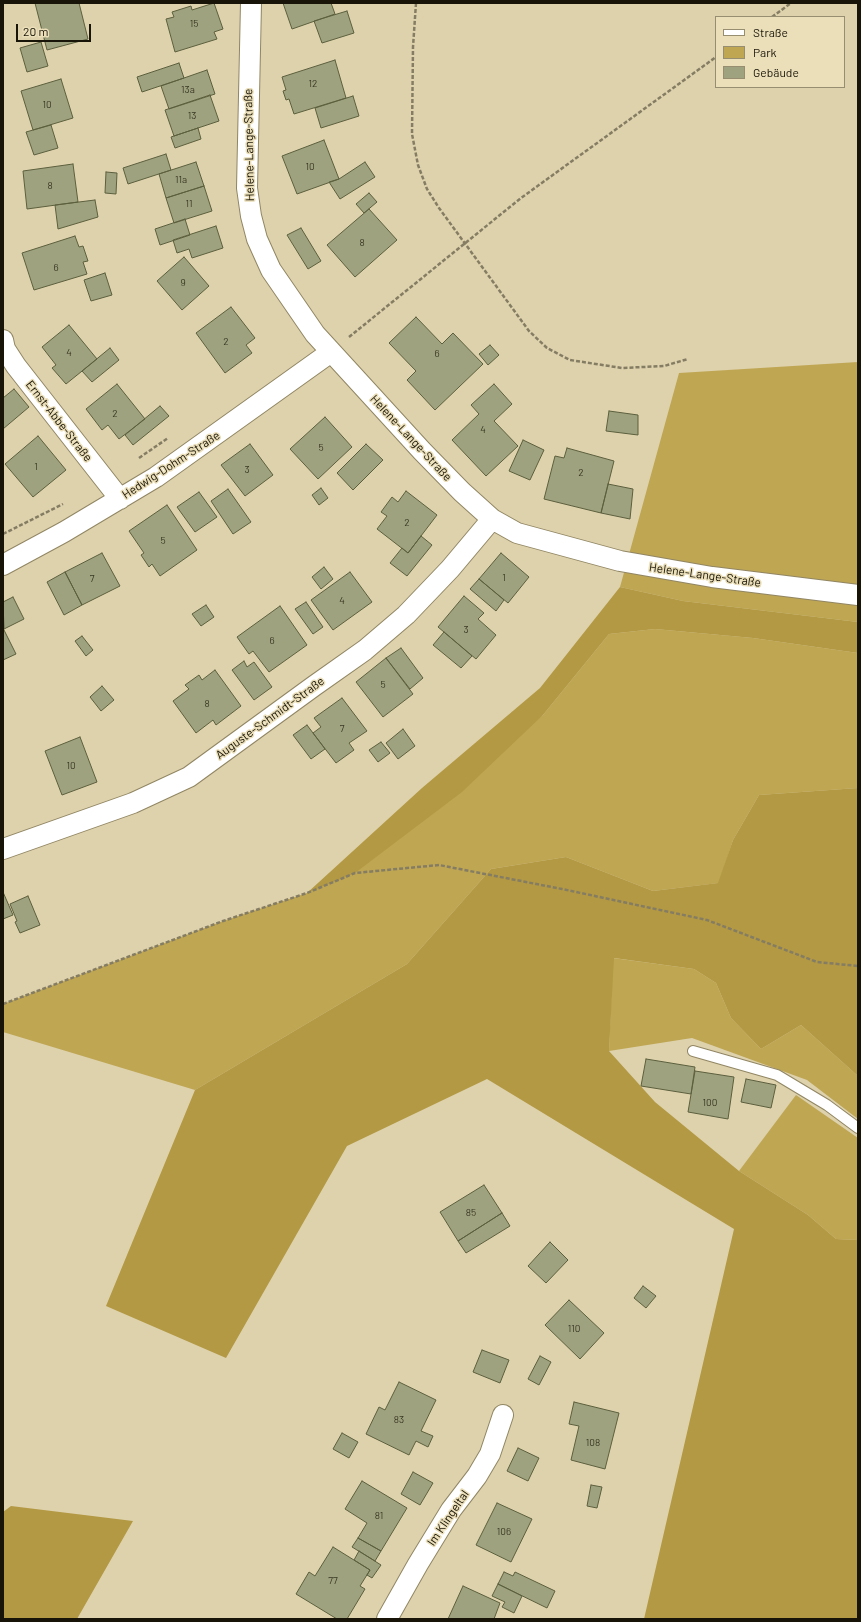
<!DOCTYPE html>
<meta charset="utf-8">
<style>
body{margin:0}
#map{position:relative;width:861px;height:1622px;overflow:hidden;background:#ded2ad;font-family:Barlow,sans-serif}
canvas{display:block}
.frame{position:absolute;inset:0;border:4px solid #181407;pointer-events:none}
.legend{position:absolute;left:715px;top:16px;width:130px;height:72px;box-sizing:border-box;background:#ebdfba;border:1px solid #978e72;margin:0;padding:5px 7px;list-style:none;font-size:12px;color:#181407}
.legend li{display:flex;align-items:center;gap:8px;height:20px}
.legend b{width:20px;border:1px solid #978e72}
.scale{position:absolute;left:16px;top:24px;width:75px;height:18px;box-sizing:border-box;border:2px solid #181407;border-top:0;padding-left:5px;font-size:12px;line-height:14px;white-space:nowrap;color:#181407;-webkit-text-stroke:3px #ebdfba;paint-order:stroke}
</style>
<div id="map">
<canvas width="861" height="1622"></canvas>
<div class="frame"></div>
<ul class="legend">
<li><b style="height:5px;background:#fff"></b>Straße</li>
<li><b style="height:11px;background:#bfa653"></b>Park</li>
<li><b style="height:11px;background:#9ea27e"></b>Gebäude</li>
</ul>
<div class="scale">20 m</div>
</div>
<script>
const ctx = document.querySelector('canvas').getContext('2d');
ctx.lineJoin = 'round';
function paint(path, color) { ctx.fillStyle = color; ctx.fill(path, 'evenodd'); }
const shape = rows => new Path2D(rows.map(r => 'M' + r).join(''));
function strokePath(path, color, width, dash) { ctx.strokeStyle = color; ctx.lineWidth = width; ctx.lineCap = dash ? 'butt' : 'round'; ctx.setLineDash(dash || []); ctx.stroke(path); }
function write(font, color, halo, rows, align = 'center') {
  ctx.font = font + ' Barlow,sans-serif'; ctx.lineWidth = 3; ctx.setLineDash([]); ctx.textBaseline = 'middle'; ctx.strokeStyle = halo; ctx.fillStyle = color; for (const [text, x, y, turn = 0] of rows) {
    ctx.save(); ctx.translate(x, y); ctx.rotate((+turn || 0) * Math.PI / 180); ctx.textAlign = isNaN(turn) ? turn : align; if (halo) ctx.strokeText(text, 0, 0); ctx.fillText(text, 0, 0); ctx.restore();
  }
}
paint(shape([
 [858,362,858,622,683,601,620,587,679,373],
 [655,629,753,638,858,653,858,788,759,795,733,840,719,883,653,891,566,857,491,869,407,964,195,1090,3,1032,3,1004,223,921,307,893,543,715,609,634],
 [613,958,694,969,716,983,731,1018,761,1049,801,1025,858,1076,858,1119,807,1080,692,1038,609,1051],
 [796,1095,858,1138,858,1240,836,1239,808,1215,739,1171]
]), '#bfa653');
paint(shape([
 [620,587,683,601,858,622,858,653,753,638,655,629,609,634,543,715,462,792,355,873,307,893,422,788,540,688],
 [858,788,858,1076,801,1025,761,1049,731,1018,716,983,694,969,614,958,609,1051,655,1102,739,1171,808,1215,836,1239,858,1240,858,1619,644,1619,734,1229,487,1079,347,1146,226,1358,106,1306,195,1090,407,964,491,869,566,857,653,891,718,883,733,840,759,795],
 [11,1506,133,1521,77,1619,3,1619,3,1512]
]), '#b39943');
const building = shape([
 [35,3,79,3,88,39,47,50,35,3],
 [214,3,223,29,214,32,217,39,175,52,166,19,174,17,172,12,191,6,192,10,214,3],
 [283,3,331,3,335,14,292,29,283,3],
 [347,11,354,33,322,43,314,21,347,11],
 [41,42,48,66,27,72,20,48,41,42],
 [335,60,346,98,294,114,289,99,286,100,283,91,286,90,282,77,335,60],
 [179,63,184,78,142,92,137,77,179,63],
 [207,70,215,94,169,109,161,86,207,70],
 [61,79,73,118,33,130,21,91,61,79],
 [210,95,219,121,174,136,165,110,210,95],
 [353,96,359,116,321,128,315,108,353,96],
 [51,125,58,148,34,155,26,132,51,125],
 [198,128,201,139,175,148,171,137,198,128],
 [324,140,339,179,297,194,282,156,324,140],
 [166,154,171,170,128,184,123,168,166,154],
 [196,162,204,186,166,198,159,174,196,162],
 [365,162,375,177,340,199,329,182,339,179,365,162],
 [73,164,78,202,27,209,23,171,73,164],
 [106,172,117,173,116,194,105,193,106,172],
 [204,186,212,211,174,223,166,198,204,186],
 [369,193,377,202,364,213,356,204,369,193],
 [95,200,98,217,58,229,55,205,95,200],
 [369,209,397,240,355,277,327,245,369,209],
 [185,219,190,235,160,245,155,229,185,219],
 [216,226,223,248,192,258,189,249,177,253,173,240,216,226],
 [301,228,321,261,308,269,287,235,301,228],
 [75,236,79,247,83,246,88,261,83,262,87,274,34,290,22,253,75,236],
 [184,257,209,286,182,310,157,281,184,257],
 [105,273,112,295,91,301,84,280,105,273],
 [231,307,255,338,246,345,252,353,225,373,196,333,231,307],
 [416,317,442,344,453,333,483,364,435,410,407,380,416,371,389,343,416,317],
 [69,325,97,359,66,384,52,368,56,365,42,347,69,325],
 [490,345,499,355,488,365,479,354,490,345],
 [110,348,119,360,92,382,82,371,110,348],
 [117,384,145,419,119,439,108,425,102,430,86,409,117,384],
 [494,384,512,404,494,421,518,446,486,476,452,440,479,414,471,405,494,384],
 [14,389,29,407,3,429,3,398,14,389],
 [160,406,169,416,133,445,125,435,160,406],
 [609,411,638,415,638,435,606,431,609,411],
 [325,417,352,447,318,479,290,449,325,417],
 [38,436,66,470,33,497,5,464,38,436],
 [523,440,544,450,530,480,509,471,523,440],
 [250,444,273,475,245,496,221,465,250,444],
 [366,444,383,460,353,490,337,473,366,444],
 [567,448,614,461,601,513,544,499,555,456,564,458,567,448],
 [608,484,633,489,630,519,601,513,608,484],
 [321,488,328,498,319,505,312,495,321,488],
 [228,489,251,522,233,534,211,501,228,489],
 [406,491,437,515,408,553,377,529,387,516,381,512,392,497,398,502,406,491],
 [199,492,217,517,195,532,177,507,199,492],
 [167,505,197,550,160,576,152,564,149,567,141,555,144,553,129,531,167,505],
 [421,536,432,545,407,576,390,563,402,548,408,553,421,536],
 [102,553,120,586,82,605,65,572,102,553],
 [501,553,529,577,508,603,479,579,501,553],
 [324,567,333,579,321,589,312,577,324,567],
 [65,572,82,605,64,615,47,582,65,572],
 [350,572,372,602,333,630,311,600,350,572],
 [479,579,504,600,496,611,470,589,479,579],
 [464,596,484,613,478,619,496,635,476,659,438,627,464,596],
 [13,597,24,619,4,629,3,602,13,597],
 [306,602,323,627,313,634,295,609,306,602],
 [206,605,214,617,201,626,192,614,206,605],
 [280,606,307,645,269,672,253,651,249,654,237,637,280,606],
 [3,628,16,654,3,660,3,628],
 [444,632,472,656,461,668,433,645,444,632],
 [82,636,93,650,86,656,75,641,82,636],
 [401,648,423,678,410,689,386,658,401,648],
 [386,658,413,694,383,717,356,682,386,658],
 [244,661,247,667,254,662,272,687,254,700,232,670,244,661],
 [215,670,241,706,216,725,213,720,196,733,173,701,189,689,185,685,199,675,202,680,215,670],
 [102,686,114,700,101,711,90,697,102,686],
 [342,698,367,731,349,743,354,750,336,763,313,733,321,727,314,718,342,698],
 [307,725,325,749,311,759,293,735,307,725],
 [403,729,415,746,398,759,386,743,403,729],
 [80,737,97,782,62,795,45,751,80,737],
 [381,742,390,753,378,762,369,750,381,742],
 [3,892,13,915,3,919,3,892],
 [28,896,40,925,20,933,15,922,17,921,10,904,28,896],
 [646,1059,695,1067,691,1094,641,1086,646,1059],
 [695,1071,734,1077,728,1119,688,1112,695,1071],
 [746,1079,776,1085,771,1108,741,1102,746,1079],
 [484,1185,502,1213,458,1241,440,1212,484,1185],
 [502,1213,510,1226,466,1253,458,1241,502,1213],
 [550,1242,568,1260,546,1283,528,1266,550,1242],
 [643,1286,656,1296,646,1308,634,1298,643,1286],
 [569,1300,604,1333,580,1359,545,1325,569,1300],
 [482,1350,509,1360,500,1383,473,1372,482,1350],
 [540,1356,551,1362,539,1385,528,1379,540,1356],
 [399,1382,436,1400,421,1431,433,1436,428,1447,416,1441,409,1455,366,1434,379,1407,385,1410,399,1382],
 [574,1402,619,1413,605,1469,571,1460,579,1426,569,1424,574,1402],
 [342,1433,358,1442,349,1458,333,1449,342,1433],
 [518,1448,539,1458,528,1481,507,1471,518,1448],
 [413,1472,433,1483,420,1505,401,1494,413,1472],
 [362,1481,407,1508,381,1551,358,1538,367,1523,345,1509,362,1481],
 [591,1485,602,1487,597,1508,587,1506,591,1485],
 [497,1503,532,1519,511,1562,476,1545,497,1503],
 [358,1538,381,1551,375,1561,352,1547,358,1538],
 [333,1547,370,1570,360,1586,365,1589,347,1619,337,1619,296,1594,309,1572,315,1576,333,1547],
 [359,1551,381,1565,372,1578,367,1575,370,1570,354,1560,359,1551],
 [504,1572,513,1576,515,1572,555,1591,547,1608,498,1584,504,1572],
 [498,1584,522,1596,514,1613,502,1607,505,1602,492,1596,498,1584],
 [463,1586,500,1603,494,1619,448,1619,463,1586]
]);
paint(building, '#9ea27e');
strokePath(building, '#5c5f3d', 1);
const service = shape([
 [693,1051,777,1075,827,1105,858,1128]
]);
const minor = shape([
 [251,3,247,188,251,216,257,239,271,270,315,334,422,451,462,492,492,519,517,533,620,561,712,577,858,595],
 [3,340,5,349,16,366,120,499],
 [3,565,64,532,156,477,331,352],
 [3,849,133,803,189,777,314,686,365,650,406,615,450,569,492,519],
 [387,1619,418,1564,451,1510,477,1476,490,1454,503,1415]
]);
strokePath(service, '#918663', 12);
strokePath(minor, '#918663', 22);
strokePath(shape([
 [416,3,413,47,412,134,418,165,427,189,439,208,529,331,547,348,570,360,622,368,664,366,688,359],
 [772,17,791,3],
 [349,337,521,198,716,57],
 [139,458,168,438],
 [3,534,63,504],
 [3,1004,223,921,307,893,355,873,439,865,562,889,707,920,817,962,858,966]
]), '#857d63', 2.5, [4, 2]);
strokePath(service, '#fff', 10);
strokePath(minor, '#fff', 20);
write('10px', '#3a3825', null, [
 ["15",194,24],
 ["12",313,84],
 ["13a",188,90],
 ["10",47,105],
 ["13",192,116],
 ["10",310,167],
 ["11a",181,180],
 ["8",50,186],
 ["11",189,204],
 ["8",362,243],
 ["6",56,268],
 ["9",183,283],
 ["2",226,342],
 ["4",69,353],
 ["6",437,354],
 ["2",115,414],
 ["4",483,430],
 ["5",321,448],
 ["1",36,467],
 ["3",247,470],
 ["2",581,473],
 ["2",407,523],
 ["5",163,541],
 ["1",504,578],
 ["7",92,579],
 ["4",342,601],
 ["3",466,630],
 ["6",272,641],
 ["5",383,685],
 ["8",207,704],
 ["7",342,729],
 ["10",71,766],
 ["100",710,1103],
 ["85",471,1213],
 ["110",574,1329],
 ["83",399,1420],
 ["108",593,1443],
 ["81",379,1516],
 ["106",504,1532],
 ["77",333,1581]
]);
write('12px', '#181407', '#ebdfba', [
 ["Helene-Lange-Straße",249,145,-91],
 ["Ernst-Abbe-Straße",59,421,52],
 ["Helene-Lange-Straße",411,438,47],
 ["Hedwig-Dohm-Straße",171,465,-33],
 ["Helene-Lange-Straße",705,575,8],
 ["Auguste-Schmidt-Straße",270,718,-36],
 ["Im Klingeltal",448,1518,-56]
]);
</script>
